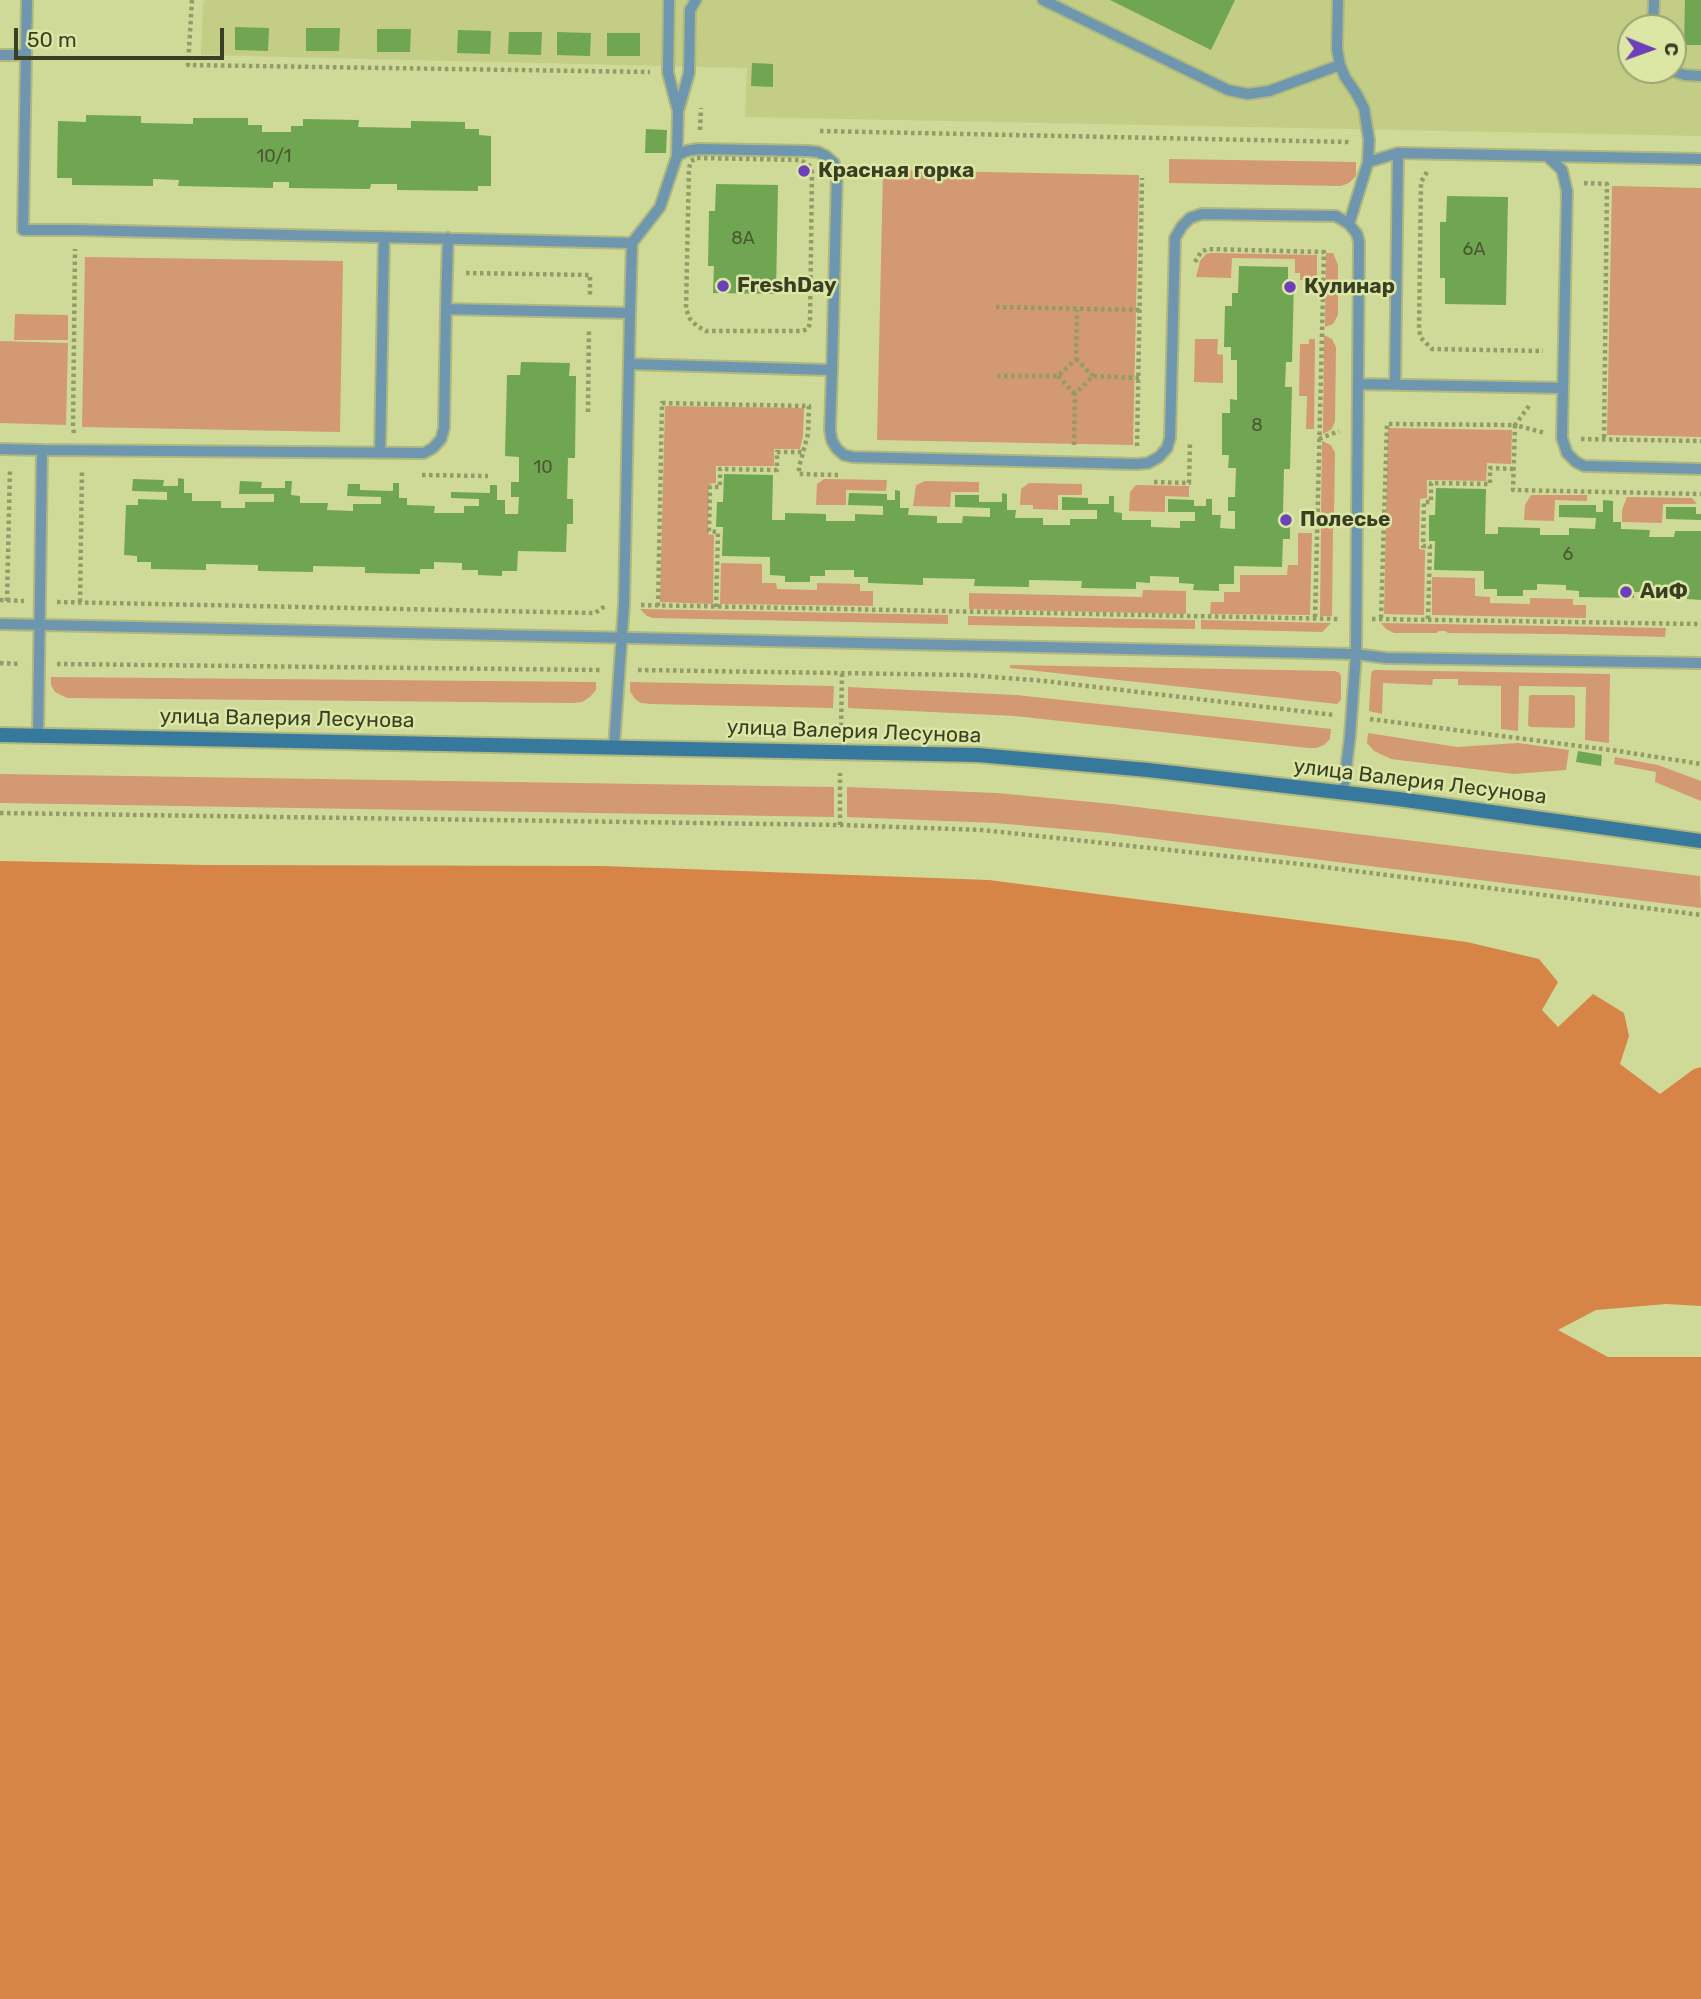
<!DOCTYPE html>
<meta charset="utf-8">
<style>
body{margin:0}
#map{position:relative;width:1701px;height:1999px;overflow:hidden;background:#d0da98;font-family:Rubik,sans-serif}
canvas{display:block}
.north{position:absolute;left:1617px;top:14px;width:70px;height:70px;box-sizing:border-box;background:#dde7a5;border:2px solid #9ca371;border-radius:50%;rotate:91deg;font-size:19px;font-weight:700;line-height:28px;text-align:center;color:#3a3e23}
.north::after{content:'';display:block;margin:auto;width:24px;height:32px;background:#6b40b8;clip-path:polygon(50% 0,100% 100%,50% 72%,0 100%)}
.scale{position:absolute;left:14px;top:28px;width:210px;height:32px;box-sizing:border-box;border:4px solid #3a3e23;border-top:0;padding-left:9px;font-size:21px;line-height:24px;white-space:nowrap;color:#3a3e23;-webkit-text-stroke:5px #dde7a5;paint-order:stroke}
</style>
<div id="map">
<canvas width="1701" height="1999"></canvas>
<div class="north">С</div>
<div class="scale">50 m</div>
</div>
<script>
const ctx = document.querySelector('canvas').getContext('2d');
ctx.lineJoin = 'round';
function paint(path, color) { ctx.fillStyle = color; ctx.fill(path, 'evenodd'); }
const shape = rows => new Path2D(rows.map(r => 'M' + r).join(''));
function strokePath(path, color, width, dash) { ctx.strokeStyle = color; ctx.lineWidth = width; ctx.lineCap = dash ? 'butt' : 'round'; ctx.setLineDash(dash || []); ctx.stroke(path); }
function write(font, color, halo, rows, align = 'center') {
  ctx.font = font + ' Rubik,sans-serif'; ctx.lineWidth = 5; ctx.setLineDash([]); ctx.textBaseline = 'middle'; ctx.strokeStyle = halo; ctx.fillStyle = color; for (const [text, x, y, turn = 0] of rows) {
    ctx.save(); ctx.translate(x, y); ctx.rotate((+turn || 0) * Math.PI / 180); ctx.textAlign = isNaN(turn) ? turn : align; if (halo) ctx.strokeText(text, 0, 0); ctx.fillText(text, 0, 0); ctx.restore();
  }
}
paint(shape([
 [206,0,1701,0,1701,136,745,117,747,68,201,55,203,4],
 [1631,28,1673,28,1673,70,1631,70]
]), '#c3cd86');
paint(shape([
 [1169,159,1356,162,1356,176,1349,183,1341,186,1169,183],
 [883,170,1139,175,1133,445,877,440],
 [1612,186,1701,188,1701,437,1607,435],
 [1211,253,1317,255,1317,280,1300,280,1300,273,1295,273,1295,259,1232,258,1231,278,1196,277,1200,261,1206,254],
 [1326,253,1333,253,1338,265,1338,315,1333,324,1325,327],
 [85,257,343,261,340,432,82,427],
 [15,314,68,315,68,340,14,340],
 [1324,335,1332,339,1336,347,1335,421,1332,429,1323,434],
 [1195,339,1218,339,1217,354,1223,355,1223,383,1194,382],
 [1309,339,1315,339,1314,429,1306,429,1307,396,1299,396,1300,344,1309,344],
 [0,341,68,343,66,425,0,423],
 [665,406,804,408,803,436,800,449,774,449,774,466,716,466,716,483,709,484,708,534,714,535,713,604,660,602],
 [1388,428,1512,430,1511,464,1487,463,1486,481,1427,480,1427,498,1420,499,1419,549,1425,550,1424,615,1384,614],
 [1322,441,1331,445,1335,453,1334,514,1321,513],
 [824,479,887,480,886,491,846,490,846,505,816,505,817,484],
 [925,481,979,482,979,492,951,492,950,507,913,506,916,485],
 [1029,483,1082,484,1082,495,1058,495,1058,510,1033,509,1033,505,1020,505,1021,489],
 [1136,485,1189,486,1189,497,1165,496,1165,512,1129,511,1130,492],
 [1531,495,1587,495,1587,501,1555,500,1554,521,1524,520,1525,505],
 [1627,497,1692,498,1697,504,1663,504,1662,523,1622,522,1622,510],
 [1321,528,1333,528,1332,616,1320,616],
 [1298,533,1312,533,1310,615,1210,614,1211,602,1224,602,1224,592,1240,592,1240,575,1287,575,1288,565,1298,565],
 [721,563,762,564,762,583,776,583,777,589,817,590,817,583,860,584,860,591,873,591,873,606,720,604],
 [1432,577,1475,578,1475,596,1490,597,1490,603,1530,604,1530,598,1573,599,1573,605,1586,605,1586,618,1432,615],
 [1143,590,1186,591,1186,614,969,609,969,593,1142,597],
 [640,609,948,615,948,624,653,618,647,616],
 [968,616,1195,620,1195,629,968,625],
 [1201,620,1331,623,1322,632,1201,629],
 [1381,623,1666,628,1665,637,1558,634,1448,633,1445,631,1439,631,1436,633,1394,633,1386,629],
 [1010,665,1335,671,1340,673,1341,677,1341,700,1337,704,1010,668],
 [1375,670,1610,674,1609,743,1585,740,1586,687,1519,686,1518,731,1501,729,1501,686,1458,685,1458,679,1433,679,1432,685,1383,683,1382,714,1369,711,1371,675,1372,671],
 [51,677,596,682,596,690,590,697,582,702,573,703,67,698,55,692,51,685],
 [630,682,834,686,833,708,651,704,641,703,635,699,630,691],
 [848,687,1016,695,1331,729,1330,739,1324,745,1316,748,1308,748,1015,716,848,708],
 [1531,695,1573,695,1575,697,1575,726,1573,728,1530,727,1528,725,1529,696],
 [1368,733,1457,747,1518,743,1569,750,1566,770,1514,774,1391,759,1374,751,1367,743],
 [1615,757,1658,765,1701,781,1701,801,1655,782,1656,772,1614,764],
 [0,774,834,787,834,817,0,803],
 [847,787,997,793,1112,804,1700,876,1701,908,1108,833,995,823,847,817]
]), '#d29972');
paint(shape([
 [0,861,204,865,603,866,989,880,1467,942,1539,959,1558,982,1542,1010,1558,1027,1593,994,1624,1013,1629,1036,1620,1064,1660,1094,1694,1069,1701,1067,1701,1306,1666,1304,1596,1310,1558,1330,1608,1357,1701,1357,1701,1999,0,1999]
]), '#d78447');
paint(shape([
 [1110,0,1235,0,1211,50],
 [1685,0,1701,0,1701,45,1684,45],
 [235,27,269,28,268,51,235,50],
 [306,28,340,28,339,51,306,51],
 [377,29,411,29,410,52,377,52],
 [458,30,491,31,490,54,457,53],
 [509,32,542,32,541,55,508,54],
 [557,32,591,33,590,56,557,55],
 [607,33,640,33,640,56,607,56],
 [752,63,773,64,773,87,751,86],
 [86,115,141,116,141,123,193,124,193,118,248,118,248,125,262,125,262,132,291,132,291,126,303,126,303,119,359,120,358,127,411,128,411,121,465,122,465,129,479,129,479,135,491,136,491,186,478,186,478,191,397,190,397,184,371,184,370,189,289,188,289,182,273,182,273,188,178,186,179,180,153,179,153,186,72,185,72,178,57,178,58,121,86,122],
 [646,129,667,130,666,153,645,153],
 [716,184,778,185,776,294,713,293,714,266,708,266,709,211,715,211],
 [1447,196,1508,197,1506,305,1445,304,1445,278,1440,278,1440,222,1446,222],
 [1239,266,1288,267,1288,281,1294,281,1292,362,1286,362,1285,387,1292,387,1290,469,1284,469,1283,513,1290,513,1290,539,1283,539,1282,567,1234,566,1234,584,1219,584,1219,591,1193,590,1194,584,1179,583,1179,577,1150,576,1150,583,1136,582,1136,589,1081,588,1082,581,1029,580,1029,587,974,586,975,579,923,578,923,585,868,583,868,577,854,577,854,570,825,570,825,576,810,576,810,582,785,582,785,576,770,575,770,557,722,556,723,527,716,527,717,502,723,502,724,474,773,475,772,520,785,520,785,513,826,514,826,521,855,521,855,514,883,515,883,506,848,505,849,493,887,494,887,500,895,500,895,490,900,491,900,508,909,508,908,515,937,516,937,523,962,523,963,516,990,517,990,508,955,507,955,495,979,495,979,502,1002,502,1002,493,1007,494,1007,510,1016,510,1015,518,1043,518,1043,525,1070,525,1070,519,1097,519,1097,510,1062,510,1062,497,1088,498,1088,504,1109,504,1109,496,1114,496,1114,512,1122,513,1122,520,1151,520,1151,527,1180,528,1180,521,1195,521,1195,512,1168,512,1168,499,1194,500,1194,506,1206,506,1206,499,1212,499,1212,515,1221,515,1220,528,1235,529,1235,511,1228,511,1228,497,1235,497,1236,468,1228,468,1229,455,1222,455,1222,413,1230,413,1230,399,1237,400,1237,360,1231,360,1231,347,1224,347,1225,306,1232,306,1232,293,1238,293],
 [521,362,570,363,569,376,576,376,575,458,568,458,567,499,573,499,573,524,567,524,566,552,518,551,517,571,502,571,502,576,478,575,478,570,462,570,462,563,434,562,434,569,420,569,420,574,365,573,365,567,313,566,313,572,258,571,258,565,206,564,206,570,151,569,151,562,137,562,137,556,124,555,126,505,138,505,138,499,167,500,167,492,132,491,133,479,164,480,163,486,178,486,178,478,184,479,184,493,192,493,192,501,221,501,221,508,245,508,245,502,274,502,274,494,239,494,240,481,262,482,261,488,285,488,285,481,292,481,291,495,300,496,300,503,328,503,327,510,353,511,353,504,381,504,381,497,347,496,348,484,360,484,360,490,393,491,393,483,399,483,399,498,407,498,407,505,435,506,434,513,464,513,464,506,479,506,479,499,451,498,451,492,490,493,490,485,497,485,497,500,505,500,505,514,518,514,519,497,511,497,511,482,519,482,519,457,505,456,507,375,520,375],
 [1436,488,1486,489,1485,534,1498,534,1498,527,1540,528,1540,535,1569,535,1569,528,1595,529,1596,518,1559,517,1559,505,1596,505,1596,512,1603,512,1603,500,1613,501,1613,522,1621,522,1621,529,1650,530,1649,537,1674,537,1675,531,1701,531,1701,600,1687,599,1687,593,1634,592,1634,598,1579,597,1579,591,1566,590,1566,585,1537,584,1537,590,1523,590,1523,596,1497,596,1497,589,1484,589,1484,571,1434,570,1435,541,1429,541,1429,515,1435,515],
 [1666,507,1696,507,1696,514,1701,514,1701,520,1666,519],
 [1578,751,1602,755,1601,766,1576,762]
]), '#70a552');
const service = shape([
 [669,0,668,73,678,111,677,156],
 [1043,0,1228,90,1248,94,1269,91,1340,65],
 [1338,0,1337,49,1340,65,1345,77,1356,93,1364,108,1369,140,1368,162],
 [1653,28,1654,0],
 [0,55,26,55,23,230,75,230,632,243,630,313,446,309,444,428,441,439,433,448,424,453,42,450],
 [26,55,27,0],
 [1668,70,1685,75,1701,76],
 [679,108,689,73,690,10,696,0],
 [1547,156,1701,159],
 [1349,224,1368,162,1398,153,1547,156,1562,170,1567,191,1562,438,1567,453,1576,462,1584,466,1701,469],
 [632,243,660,207,677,156,686,151,698,149,807,151,818,152,826,156,834,163,837,173,832,370],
 [446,309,448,238],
 [629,364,832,370,830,430,832,441,837,449,844,455,853,457,1136,464,1148,463,1159,457,1167,448,1170,438,1175,238,1182,226,1190,218,1202,214,1336,216,1349,224,1357,234,1359,242,1356,654,1350,736,1343,793],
 [1358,384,1563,388],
 [1395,384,1398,153],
 [0,449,42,450,38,735],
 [380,453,384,237],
 [0,624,1356,654,1386,658,1701,663],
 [614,747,624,605,630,313]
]);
const secondary = shape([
 [0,735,978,755,1148,770,1398,799,1701,841]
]);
strokePath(service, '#afb87e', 14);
strokePath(secondary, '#afb87e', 18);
strokePath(shape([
 [192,0,188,65,650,72],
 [700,130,701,108],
 [820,131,1350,142],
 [697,158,800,160,808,164,810,167,812,172,810,323,808,329,802,331,706,331,697,326,690,319,686,309,689,168,691,161,697,158],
 [1427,172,1421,182,1419,330,1421,338,1432,349,1543,351],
 [1584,183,1607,184,1604,439],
 [1195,262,1201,252,1207,249,1324,252,1315,619],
 [466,273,590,275,590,296],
 [996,307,1140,310],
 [1076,359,1093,376],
 [997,376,1058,376,1076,359,1077,310],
 [1058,376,1075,394],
 [1529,406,1515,425,1545,433],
 [588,412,589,329],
 [74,433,73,427,75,249],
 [1319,439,1339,431],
 [1581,439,1701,441],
 [1074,445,1075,394,1093,376,1139,378],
 [1137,446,1142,178],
 [422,475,488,476],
 [1154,482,1189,483,1190,442],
 [0,600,24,601],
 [7,601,10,468],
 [57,602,595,613,605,606],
 [80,602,82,469],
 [641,605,1339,619],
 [658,606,662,403,809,406,808,434,799,467,799,474,838,475],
 [716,607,718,532,709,531,710,487,720,487,720,469,777,470,777,452,803,452],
 [1381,618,1387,424,1515,425,1513,490,1701,494],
 [1372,619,1701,624],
 [1428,619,1430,546,1423,546,1424,502,1431,502,1431,483,1490,484,1490,468,1514,469],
 [0,663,20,664],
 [57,664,601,670],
 [638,670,967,675,1045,681,1334,715],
 [1370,719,1618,751,1701,764],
 [841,733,842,673],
 [0,813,840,825,982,830,1300,864,1701,915],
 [840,825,840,773]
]), '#939b68', 4.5, [3.5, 3.5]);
strokePath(service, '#6e97af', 10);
strokePath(secondary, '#37799c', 14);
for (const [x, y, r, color] of [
 [804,171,7,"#6b40b8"],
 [723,286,7,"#6b40b8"],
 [1290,287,7,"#6b40b8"],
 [1286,520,7,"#6b40b8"],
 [1626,592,7,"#6b40b8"]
]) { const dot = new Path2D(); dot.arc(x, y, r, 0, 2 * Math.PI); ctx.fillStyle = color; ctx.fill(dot); strokePath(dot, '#dde7a5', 2.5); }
write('18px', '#48582f', null, [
 ["10/1",274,157],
 ["8А",743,239],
 ["6А",1474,250],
 ["8",1257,426],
 ["10",543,468],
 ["6",1568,555]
]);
write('bold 21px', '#3a3e23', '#dde7a5', [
 ["Красная горка",818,171],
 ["FreshDay",737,286],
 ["Кулинар",1304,287],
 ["Полесье",1300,520],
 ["АиФ",1640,592]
], 'left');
write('21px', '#3a3e23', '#dde7a5', [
 ["улица Валерия Лесунова",287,719,1],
 ["улица Валерия Лесунова",854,732,2],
 ["улица Валерия Лесунова",1420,782,7]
]);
</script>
